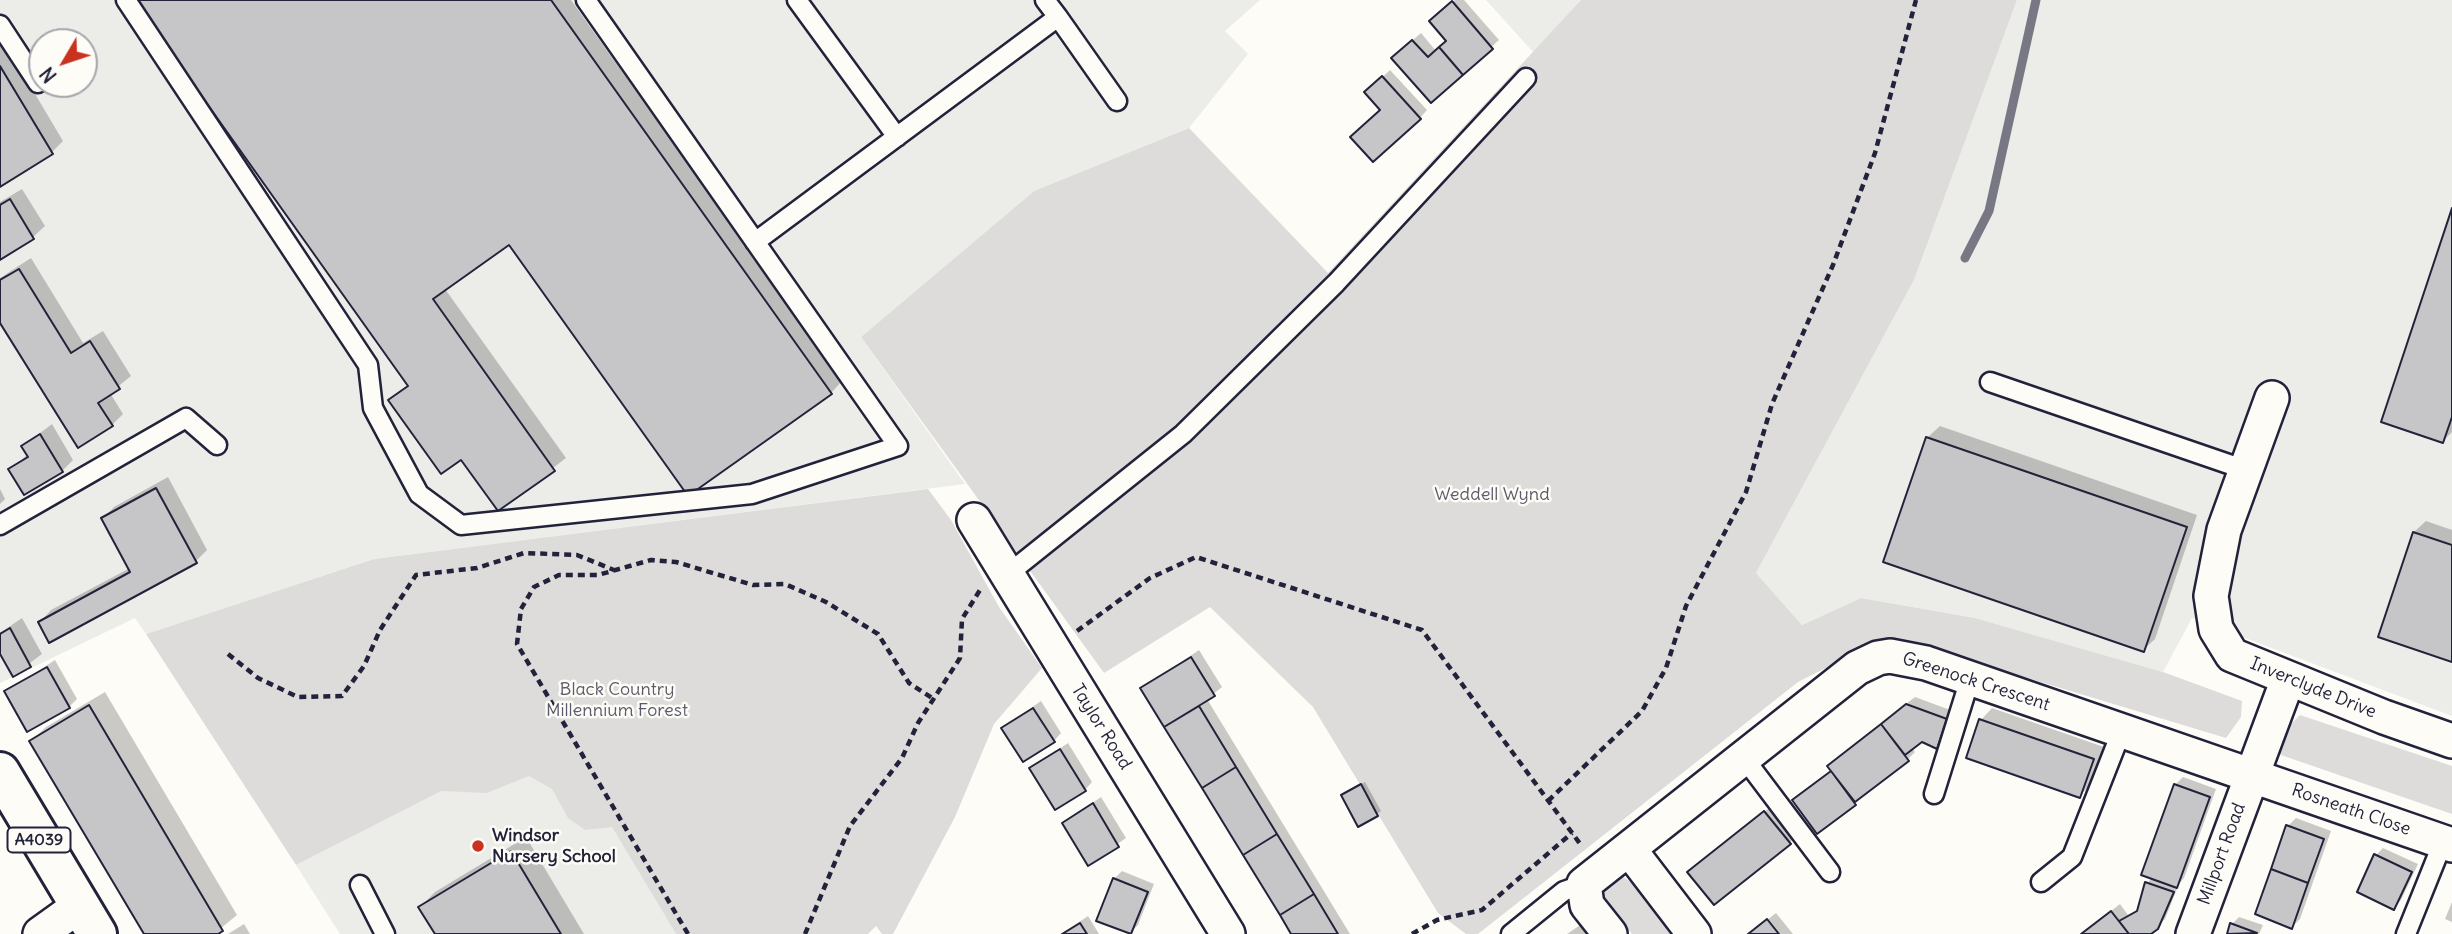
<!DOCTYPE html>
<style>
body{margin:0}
#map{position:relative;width:2452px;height:934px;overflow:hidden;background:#fdfcf7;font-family:Delius,sans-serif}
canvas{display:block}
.north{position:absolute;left:28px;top:28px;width:70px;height:70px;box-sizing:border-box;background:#fdfcf7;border:2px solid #a5a5ac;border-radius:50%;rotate:231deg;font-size:19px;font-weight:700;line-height:28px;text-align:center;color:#22223b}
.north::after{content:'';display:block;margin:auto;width:24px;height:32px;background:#c8321e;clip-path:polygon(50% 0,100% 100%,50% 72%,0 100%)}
</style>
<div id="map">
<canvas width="2452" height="934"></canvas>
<div class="north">N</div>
</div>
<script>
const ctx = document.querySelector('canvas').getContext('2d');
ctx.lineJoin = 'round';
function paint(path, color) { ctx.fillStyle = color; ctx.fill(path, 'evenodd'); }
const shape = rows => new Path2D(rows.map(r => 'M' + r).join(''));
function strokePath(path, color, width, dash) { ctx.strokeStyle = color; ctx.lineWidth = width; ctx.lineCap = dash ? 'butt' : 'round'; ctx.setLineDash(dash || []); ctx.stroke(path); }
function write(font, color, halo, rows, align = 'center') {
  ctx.font = font + ' Delius,sans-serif'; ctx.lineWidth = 5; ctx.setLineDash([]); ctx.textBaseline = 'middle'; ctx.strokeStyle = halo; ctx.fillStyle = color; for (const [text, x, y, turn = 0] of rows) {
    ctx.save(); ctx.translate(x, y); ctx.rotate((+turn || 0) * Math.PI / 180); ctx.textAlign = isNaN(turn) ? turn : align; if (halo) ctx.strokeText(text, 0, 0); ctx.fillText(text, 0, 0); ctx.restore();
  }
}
paint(shape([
 [0,0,1260,0,1225,31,1248,54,1189,128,1034,191,861,337,965,484,374,559,146,634,135,618,0,683],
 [42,42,84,42,84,84,42,84],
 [1486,0,1581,0,1534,53],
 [2017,0,2452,0,2452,716,2192,618,2163,672,1975,618,1861,598,1802,625,1756,573,1914,280],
 [555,731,676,934,340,934,296,865]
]), '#ecece9');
paint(shape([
 [1581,0,2017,0,1914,280,1756,573,1802,625,1861,598,1975,618,2163,672,2242,701,2241,717,2226,738,1895,638,1869,646,1798,682,1478,934,1466,934,1438,913,1313,707,1210,607,1104,673,861,337,1034,191,1189,128,1328,273],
 [928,489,951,520,999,607,1042,668,994,724,955,817,893,934,882,934,876,926,868,934,676,934,612,827,585,830,568,818,552,789,529,776,487,793,441,791,296,865,146,634,374,559],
 [2300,715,2452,766,2452,814,2278,754,2287,728],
 [1622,876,1639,888,1673,934,1632,934,1601,894,1608,880]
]), '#dddcdb');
paint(shape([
 [135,0,571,0,842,381,831,393,510,242,445,289,566,458,499,509,461,457,391,400,409,384],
 [1455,0,1464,0,1499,40,1431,101,1401,50,1421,33,1436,51,1448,40,1439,14],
 [0,35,63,141,51,153,0,185],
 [1390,70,1427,110,1420,118,1382,110,1366,93],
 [22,189,45,226,33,237,0,258,0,202],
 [2452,214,2452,432,2443,441],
 [31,258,83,343,103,331,131,376,110,393,123,414,112,425,0,320,0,278],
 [52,424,73,460,62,471,11,469,28,454,23,446],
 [1940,426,2197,515,2155,639,2143,650,1886,561,1928,437],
 [168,477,207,550,196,561,40,622,51,610,130,568,103,518,114,507],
 [0,489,5,499,0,504],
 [2426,521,2452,530,2452,660,2414,532],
 [22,618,42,654,14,675,0,650,0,633],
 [1199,650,1222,687,1207,699,1350,934,1293,934,1143,688],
 [55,660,77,699,69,707,6,692],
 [105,692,237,915,214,934,146,934,31,741,46,727],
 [1915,697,1953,711,1944,740,1937,747,1922,740,1912,748,1915,752,1908,759,1817,832,1802,793,1832,770,1829,766,1837,758],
 [1041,701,1061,733,1054,741,1003,728],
 [1992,708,2104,747,2091,784,2080,796,1981,720],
 [1068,743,1092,782,1085,790,1031,768],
 [2183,777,2216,789,2184,878,2179,884,2165,919,2148,934,2081,934,2120,904,2128,915,2140,908,2147,883,2153,877,2175,785],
 [1365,782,1381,811,1377,814,1346,792],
 [1101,797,1126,838,1089,864,1064,823],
 [1773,805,1797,835,1789,843,1697,864],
 [2296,818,2331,831,2300,919,2292,927,2288,826],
 [526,837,584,934,437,934,420,907,435,892],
 [2383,848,2418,864,2401,900,2394,908,2376,855],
 [1122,871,1154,884,1138,925,1130,933,1114,879],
 [2452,902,2452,922,2445,919],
 [1776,913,1793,934,1749,934],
 [1088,916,1099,934,1061,934],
 [2239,917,2263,925,2259,934,2229,934,2232,924],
 [1586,921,1596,934,1567,934],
 [244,924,250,934,228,934]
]), '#0003');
strokePath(shape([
 [1965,258,1989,211,2036,0]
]), '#787885', 9);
const building = shape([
 [133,0,551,0,832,394,688,496,509,245,433,299,555,471,498,511,461,460,441,474,388,400,408,386,133,0],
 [1452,1,1493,49,1463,75,1439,47,1446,41,1429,21,1452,1],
 [1412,40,1428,57,1439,47,1463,75,1431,103,1391,58,1412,40],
 [0,66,53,154,0,187,0,66],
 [1382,76,1421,119,1373,162,1350,137,1380,110,1364,92,1382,76],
 [10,199,34,239,0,260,0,205,10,199],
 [2452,208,2452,417,2443,443,2381,422,2452,208],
 [19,269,71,353,90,341,120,389,98,403,113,426,78,448,0,323,0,280,19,269],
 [40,434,63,472,24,495,8,469,28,457,21,446,40,434],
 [1926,437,2187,527,2144,652,1883,562,1926,437],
 [156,488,197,563,49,643,38,622,130,572,101,518,156,488],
 [2413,532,2452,545,2452,662,2378,637,2413,532],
 [10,628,31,667,13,677,0,654,0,634,10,628],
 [1191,657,1215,696,1164,727,1140,688,1191,657],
 [47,667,70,708,27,732,4,691,47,667],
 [1906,704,1947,719,1937,749,1922,742,1905,755,1881,724,1906,704],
 [89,705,223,931,218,934,144,934,29,741,89,705],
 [1199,706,1236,767,1202,788,1164,727,1199,706],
 [1033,708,1055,742,1023,762,1001,728,1033,708],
 [1979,719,2094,759,2080,798,1966,758,1979,719],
 [1881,724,1909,761,1855,802,1827,766,1881,724],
 [1060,749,1086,791,1055,810,1029,768,1060,749],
 [1236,767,1277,834,1243,855,1202,788,1236,767],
 [1831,771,1856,805,1817,834,1792,800,1831,771],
 [1361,784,1378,816,1358,827,1341,795,1361,784],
 [2174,784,2210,797,2177,888,2141,875,2174,784],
 [1093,803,1119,847,1088,866,1062,823,1093,803],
 [1764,811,1791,844,1714,905,1687,872,1764,811],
 [2286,825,2324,839,2308,883,2271,869,2286,825],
 [1277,834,1314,894,1280,915,1243,855,1277,834],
 [511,851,561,934,435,934,418,907,511,851],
 [2374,854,2412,872,2394,910,2357,892,2374,854],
 [2271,869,2308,883,2292,929,2255,914,2271,869],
 [1113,878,1148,892,1131,934,1096,921,1113,878],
 [2145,882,2174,892,2158,929,2151,934,2129,934,2119,921,2137,911,2145,882],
 [1314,894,1338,934,1291,934,1280,915,1314,894],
 [2111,911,2129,934,2081,934,2111,911],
 [1767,919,1779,934,1748,934,1767,919],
 [1080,923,1087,934,1062,934,1080,923],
 [2230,923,2257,933,2227,934,2230,923]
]);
paint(building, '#c6c6c8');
strokePath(building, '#22223b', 2);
const service = shape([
 [126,0,368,365,373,408,419,494,461,525,752,494,898,446,586,0],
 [797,0,897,137],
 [1058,17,1117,101],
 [0,25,38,83],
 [755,242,1058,17,1045,0],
 [1990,382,2246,470],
 [0,525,186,418,217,445],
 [1008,574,1183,434,1336,283,1526,78],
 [1744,758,1830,872],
 [1934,794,1970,679],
 [2041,882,2072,857,2122,730],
 [360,885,385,934],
 [1511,934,1564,891,1584,884],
 [2406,934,2443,842]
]);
const minor = shape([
 [2272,398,2224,530,2211,596,2216,629,2232,655,2384,717,2452,741],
 [974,520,1228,934],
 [1629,849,1694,934],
 [40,934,79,906],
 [1610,934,1587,905,1584,884,1857,668,1878,658,1890,656,1926,663,2452,845],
 [2193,934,2288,679]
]);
const primary = shape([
 [0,772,97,934]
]);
strokePath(service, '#22223b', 23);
strokePath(minor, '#22223b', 38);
strokePath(primary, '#22223b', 44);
strokePath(shape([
 [1077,631,1150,578,1196,557,1422,630,1581,845],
 [228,654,258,678,298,697,342,696,364,666,380,630,416,575,477,568,524,553,577,555,614,570],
 [1548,801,1642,711,1666,668,1686,606,1746,492,1772,404,1833,265,1875,153,1916,0],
 [688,934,517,644,521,609,534,587,559,575,598,575,651,560,676,562,753,585,785,584,826,602,878,634,909,683,935,700],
 [805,934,850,826,902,758,918,723,960,658,962,619,980,590],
 [1412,934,1437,920,1482,910,1572,833]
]), '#22223b', 4.5, [7, 5]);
strokePath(service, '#fdfcf7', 18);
strokePath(minor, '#fdfcf7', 33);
strokePath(primary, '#fdfcf7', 38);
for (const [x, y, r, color] of [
 [478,846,7,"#c8321e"]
]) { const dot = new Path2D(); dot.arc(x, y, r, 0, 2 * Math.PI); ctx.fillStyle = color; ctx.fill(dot); strokePath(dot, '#fdfcf7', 2.5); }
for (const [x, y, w] of [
 [39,840,63]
]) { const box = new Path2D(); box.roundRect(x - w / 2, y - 12.5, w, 25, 5); ctx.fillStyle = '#fdfcf7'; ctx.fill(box); strokePath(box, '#22223b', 2); }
write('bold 16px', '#22223b', null, [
 ["A4039",39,840]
]);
write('18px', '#5a5a6b', '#fdfcf7', [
 ["Weddell Wynd",1492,495],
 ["Black Country",617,690],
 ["Millennium Forest",617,711]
]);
write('18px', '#22223b', '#fdfcf7', [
 ["Greenock Crescent",1976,682,18],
 ["Inverclyde Drive",2313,688,22],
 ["Taylor Road",1101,727,58],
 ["Rosneath Close",2351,810,19],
 ["Millport Road",2222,854,-70]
]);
write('bold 18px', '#22223b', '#fdfcf7', [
 ["Windsor",492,836],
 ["Nursery School",492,857]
], 'left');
</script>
